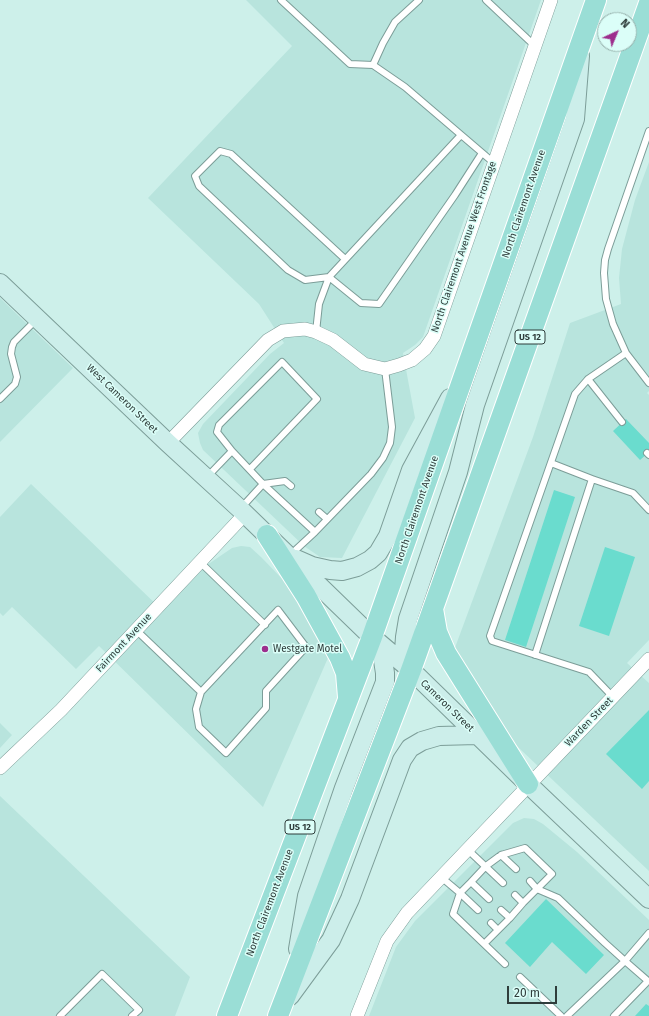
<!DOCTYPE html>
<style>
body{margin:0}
#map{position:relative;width:649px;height:1016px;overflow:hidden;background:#cdf0ea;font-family:"Fira Sans",sans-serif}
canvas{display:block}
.north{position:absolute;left:597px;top:12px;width:40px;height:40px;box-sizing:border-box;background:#dbfef8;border:1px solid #96b1ac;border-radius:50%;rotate:44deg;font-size:11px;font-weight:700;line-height:16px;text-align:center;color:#2f3d3b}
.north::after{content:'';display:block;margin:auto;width:14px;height:18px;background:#9d2e8d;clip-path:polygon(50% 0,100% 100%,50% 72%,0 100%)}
.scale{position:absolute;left:507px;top:986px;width:50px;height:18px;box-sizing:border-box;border:2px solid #2f3d3b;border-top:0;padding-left:5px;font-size:12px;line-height:14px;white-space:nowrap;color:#2f3d3b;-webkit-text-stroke:3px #dbfef8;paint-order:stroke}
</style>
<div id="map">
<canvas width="649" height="1016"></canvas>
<div class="north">N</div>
<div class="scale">20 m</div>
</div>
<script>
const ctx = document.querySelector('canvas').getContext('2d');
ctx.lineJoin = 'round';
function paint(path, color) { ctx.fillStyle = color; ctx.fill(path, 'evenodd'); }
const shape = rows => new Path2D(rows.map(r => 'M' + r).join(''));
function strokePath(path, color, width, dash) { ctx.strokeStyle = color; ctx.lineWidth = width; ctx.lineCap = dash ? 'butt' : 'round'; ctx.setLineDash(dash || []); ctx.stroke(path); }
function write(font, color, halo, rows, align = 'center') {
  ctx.font = font + ' "Fira Sans",sans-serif'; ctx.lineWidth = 3; ctx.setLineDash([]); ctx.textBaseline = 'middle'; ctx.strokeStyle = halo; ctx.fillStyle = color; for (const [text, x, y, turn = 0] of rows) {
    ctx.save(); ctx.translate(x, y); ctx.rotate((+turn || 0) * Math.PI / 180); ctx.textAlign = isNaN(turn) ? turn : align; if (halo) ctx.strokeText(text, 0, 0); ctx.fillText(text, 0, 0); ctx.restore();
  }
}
paint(shape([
 [246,0,541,0,423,337,415,345,403,353,415,418,342,558,320,557,304,546,203,450,200,443,198,433,203,424,270,354,284,343,259,304,148,198,292,46],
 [649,162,649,391,647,393,649,395,649,640,627,663,649,683,649,871,502,732,453,653,533,437,570,323,621,304,619,278,622,249,635,200],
 [0,298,73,368,0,442],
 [31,484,162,610,207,565,232,548,241,546,250,547,261,557,292,589,331,651,263,807,99,646,76,669,12,607,3,616,0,613,0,517],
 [0,723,12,735,0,748],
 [0,796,190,977,175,1016,0,1016],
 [524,818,534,819,543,824,577,852,649,920,649,1016,369,1016,396,947,415,921,513,823]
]), '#b8e4dd');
paint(shape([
 [626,419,649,443,649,452,640,460,613,431],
 [554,490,575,497,526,647,505,640],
 [605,547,635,557,609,636,579,626],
 [649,710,649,781,642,789,606,754],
 [546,899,604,955,586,974,552,942,530,967,505,943],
 [646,1004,649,1006,649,1016,635,1016]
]), '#6adcce');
const lane = shape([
 [281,0,350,64,373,65,405,87,494,163],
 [486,0,535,46],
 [373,65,383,43,395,22,419,0],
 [649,131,608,249,605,260,604,273,606,299,613,324,626,353,649,383],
 [345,259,231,154,220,151,195,176,199,186,288,270,305,280,329,277,361,303,379,304,455,195,482,153],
 [316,332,319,304,329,277,461,135],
 [588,379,622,422],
 [0,399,15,384,17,377,11,354,12,347,14,342,36,320],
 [232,451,217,432,219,425,282,362,317,399,250,469],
 [647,453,649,455],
 [551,463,592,479],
 [207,477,232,451,263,484,241,508],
 [263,484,315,532],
 [263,484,285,481,291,486],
 [319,512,327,519],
 [289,556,315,532,371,474,383,458,390,443,392,427,385,369],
 [200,562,265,625],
 [278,610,306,647,266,691,266,708,226,753,199,727,196,709,201,692,278,610],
 [136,630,201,692],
 [535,655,592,479,633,493,649,510],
 [613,697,589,672,492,641,490,636,575,394,588,379,626,353],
 [468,850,503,883],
 [501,855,525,848,552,874,537,889,558,898,605,943,625,961,649,933],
 [441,877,460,893,478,910],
 [471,882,486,866,501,855,516,869],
 [515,895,523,903,537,889,530,881],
 [489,899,471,882,460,893,453,914,505,964],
 [501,910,510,918,523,903],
 [491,923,498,930,510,918],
 [484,944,498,930],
 [520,977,561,1016],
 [60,1016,102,974,139,1010,132,1016],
 [567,1016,625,961,648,981],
 [614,1016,648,981,649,981]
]);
const street = shape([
 [168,443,268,340,283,331,305,329,316,332,333,340,364,364,385,369,399,365,412,360,425,349,434,336,551,0],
 [0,768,61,710,245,514],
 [357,1016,387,941,407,913,649,659]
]);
const secondary = shape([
 [0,283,168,443,240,509,372,637,411,670,528,784,649,899],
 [296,559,312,566,330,570,342,571,357,567,370,560,378,553,388,536,411,470,450,398],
 [411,670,404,651,405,637,408,619,458,472,475,405,575,119,580,56],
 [298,949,307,896,344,788,385,682,385,673,382,654,374,641],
 [290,996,331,940,350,899,402,760,410,748,422,741,439,736,477,735]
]);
const primary = shape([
 [267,535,306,596,340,658,346,673,348,697],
 [433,609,437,632,446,653,528,784],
 [227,1016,372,637,596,0],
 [278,1016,411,670,649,3]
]);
strokePath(lane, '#7c9d98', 8);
strokePath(street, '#7c9d98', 14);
strokePath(secondary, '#7c9d98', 20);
strokePath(primary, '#fff', 22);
strokePath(lane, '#fff', 6);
strokePath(street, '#fff', 13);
strokePath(secondary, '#cceeea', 18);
strokePath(primary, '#9aded6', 20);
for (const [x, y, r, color] of [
 [265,649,4,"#9d2e8d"]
]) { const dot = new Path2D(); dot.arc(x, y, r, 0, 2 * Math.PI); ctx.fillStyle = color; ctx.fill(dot); strokePath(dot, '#dbfef8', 1.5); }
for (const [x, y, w] of [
 [530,337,30],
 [300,827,30]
]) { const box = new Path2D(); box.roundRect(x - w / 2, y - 7, w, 14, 3); ctx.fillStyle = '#dbfef8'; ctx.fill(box); strokePath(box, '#2f3d3b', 1); }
write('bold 9px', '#2f3d3b', null, [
 ["US 12",530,337],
 ["US 12",300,827]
]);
write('10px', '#2f3d3b', '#dbfef8', [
 ["North Clairemont Avenue",524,204,-71],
 ["North Clairemont Avenue West Frontage",464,247,-71],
 ["West Cameron Street",122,399,44],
 ["North Clairemont Avenue",417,510,-71],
 ["Fairmont Avenue",124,643,-47],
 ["Cameron Street",447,706,44],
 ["Warden Street",589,722,-46],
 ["North Clairemont Avenue",270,903,-69]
]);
write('10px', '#2f3d3b', '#dbfef8', [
 ["Westgate Motel",273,649]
], 'left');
</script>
